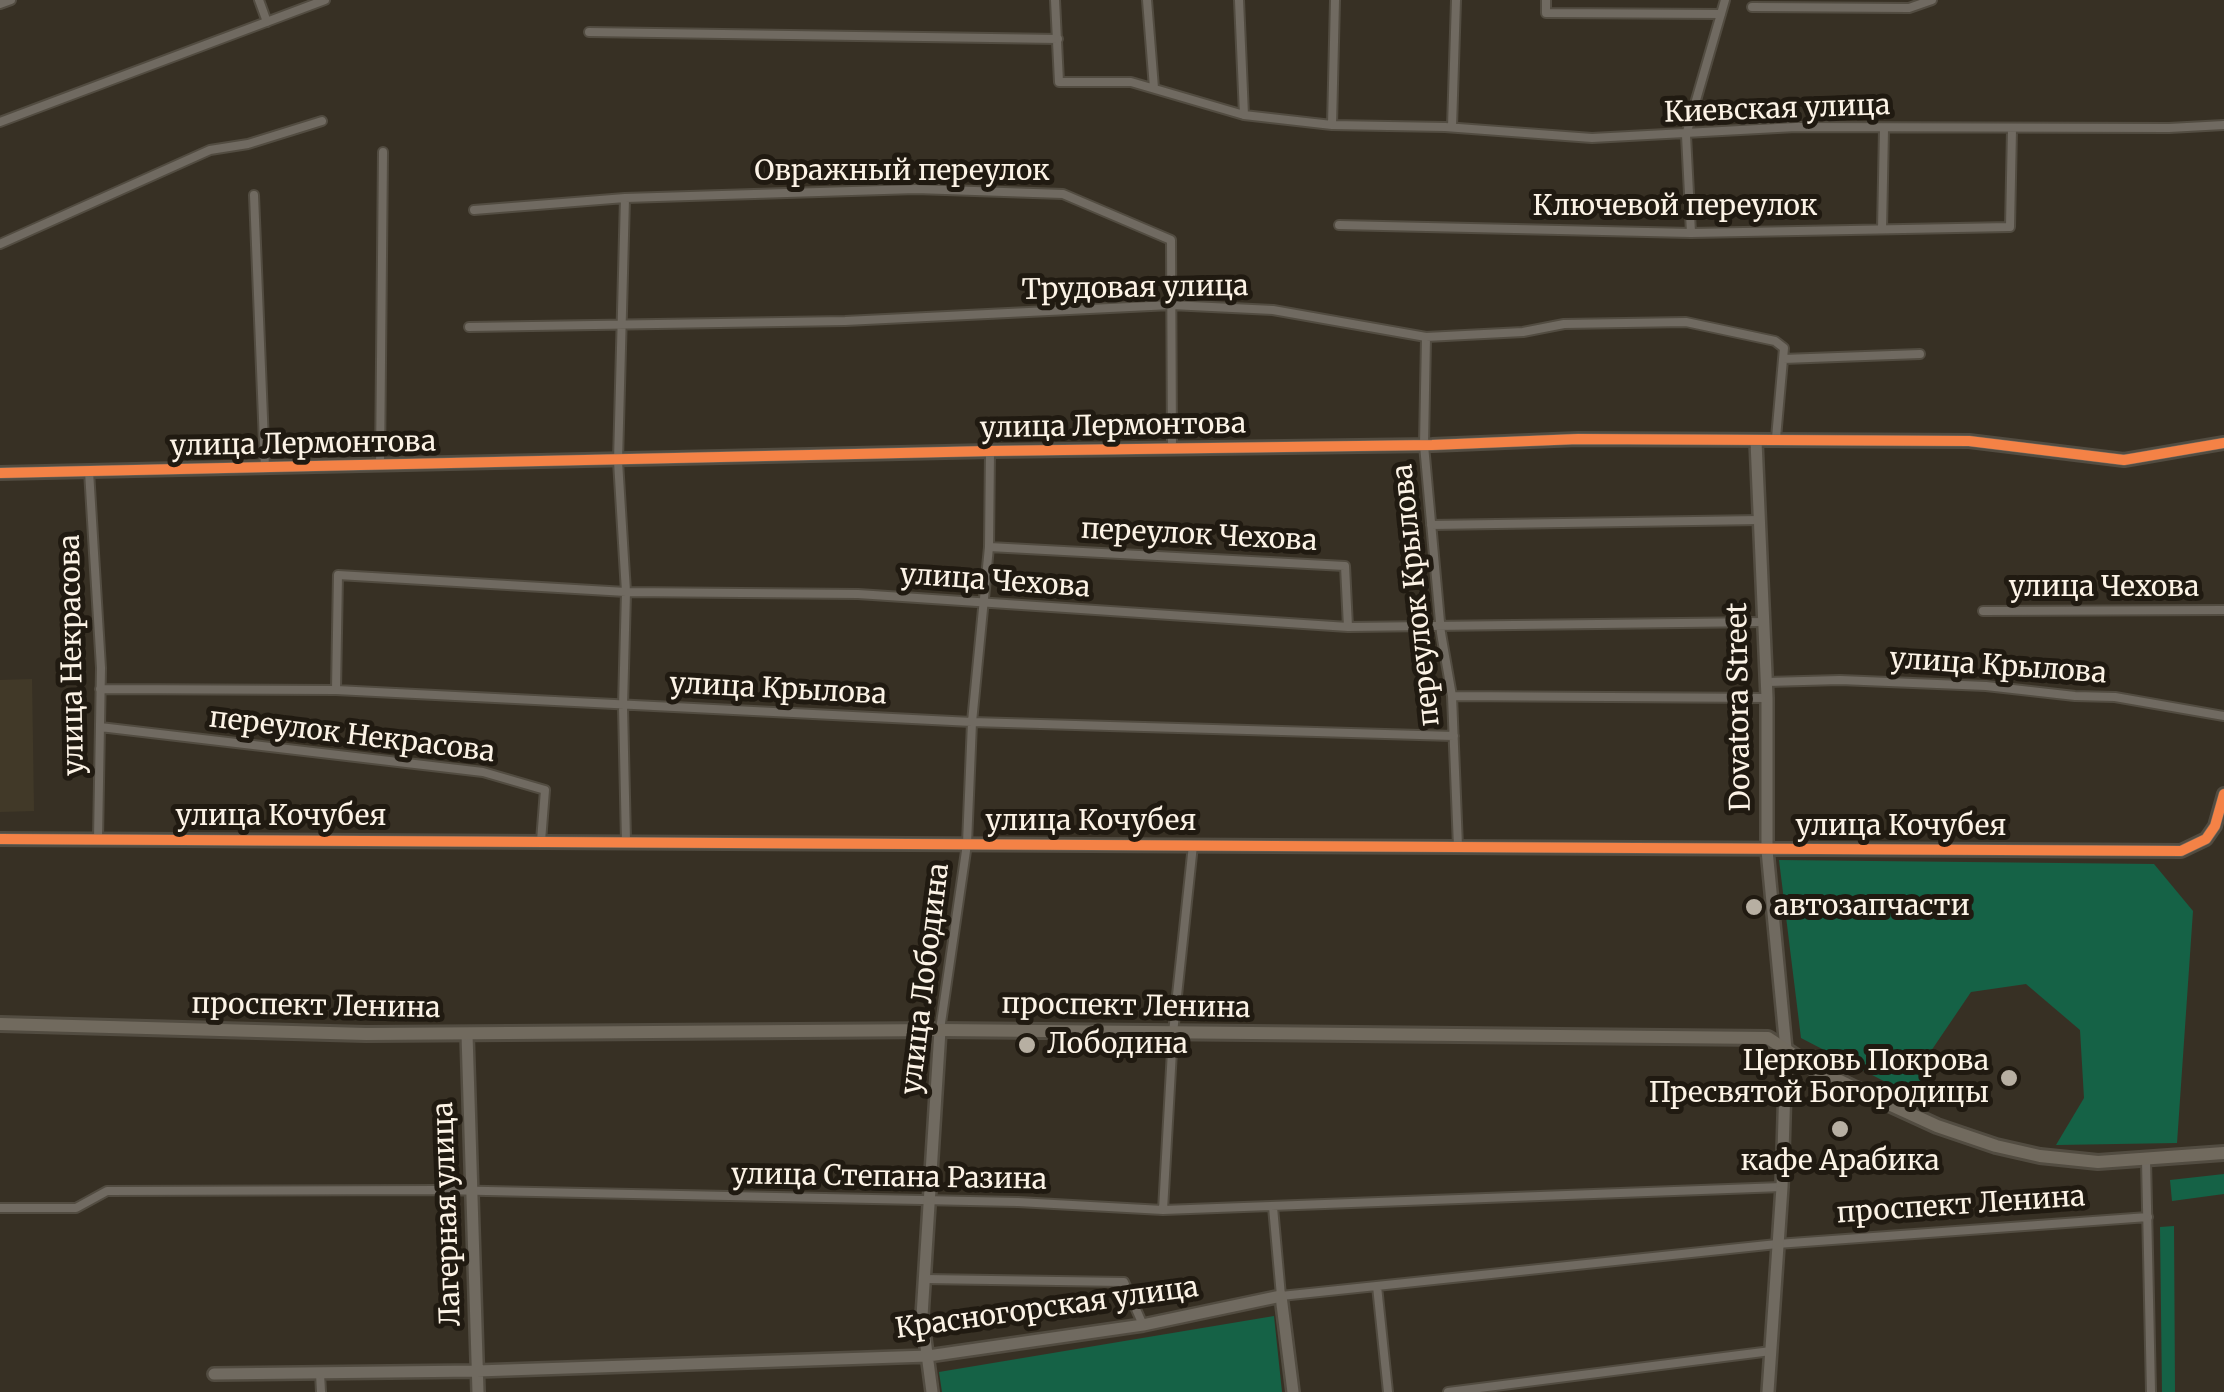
<!DOCTYPE html>
<meta charset="utf-8">
<style>
body{margin:0}
canvas{display:block;background:#373024}
</style>
<canvas width="2224" height="1392"></canvas>
<script>
const ctx = document.querySelector('canvas').getContext('2d');
ctx.lineJoin = 'round';
function paint(path, color) { ctx.fillStyle = color; ctx.fill(path, 'evenodd'); }
const shape = rows => new Path2D(rows.map(r => 'M' + r).join(''));
function strokePath(path, color, width, dash) { ctx.strokeStyle = color; ctx.lineWidth = width; ctx.lineCap = dash ? 'butt' : 'round'; ctx.setLineDash(dash || []); ctx.stroke(path); }
function write(font, color, halo, rows, align = 'center') {
  ctx.font = font + ' Merriweather,serif'; ctx.lineWidth = 10; ctx.setLineDash([]); ctx.textBaseline = 'middle'; ctx.strokeStyle = halo; ctx.fillStyle = color; for (const [text, x, y, turn = 0] of rows) {
    ctx.save(); ctx.translate(x, y); ctx.rotate((+turn || 0) * Math.PI / 180); ctx.textAlign = isNaN(turn) ? turn : align; if (halo) ctx.strokeText(text, 0, 0); ctx.fillText(text, 0, 0); ctx.restore();
  }
}
paint(shape([
 [32,679,34,811,0,812,0,680]
]), '#413928');
paint(shape([
 [1779,860,2154,864,2193,911,2177,1143,2056,1145,2084,1098,2080,1030,2026,984,1971,992,1929,1054,1926,1103,1801,1038],
 [2224,1174,2224,1194,2172,1201,2170,1180],
 [2174,1226,2175,1392,2162,1392,2160,1227],
 [1274,1316,1282,1392,942,1392,939,1372]
]), '#156246');
const street = shape([
 [259,0,267,22],
 [1055,0,1059,82,1131,82,1244,115,1332,125,1445,127,1592,138,1796,127,2169,128,2224,125],
 [1147,0,1154,88],
 [1239,0,1244,115],
 [1546,0,1546,13,1721,14],
 [0,4,11,0],
 [1752,7,1909,8,1932,0],
 [589,32,1058,39],
 [0,122,325,0],
 [1332,125,1335,0],
 [1452,127,1456,0],
 [254,195,265,468],
 [625,198,618,461,626,592,623,706,626,842],
 [474,210,625,198,916,189,1063,194,1171,240,1172,450],
 [1339,225,1691,233,2010,227,2012,129],
 [1882,229,1884,129],
 [1691,233,1686,135,1725,0],
 [0,244,210,150,248,144,322,121],
 [469,327,845,321,1171,305,1273,310,1426,337,1523,332,1564,324,1686,322,1775,341,1784,348,1776,438],
 [1426,337,1424,445,1441,633,1452,696,1458,847],
 [1783,359,1920,354],
 [380,466,383,152],
 [89,471,101,668,98,839],
 [1431,525,1760,520],
 [989,547,1345,566,1348,627],
 [1983,611,2224,610],
 [1767,682,1840,680,1986,686,2075,696,2115,697,2224,716],
 [100,689,336,690,972,722,1454,736],
 [336,690,338,575,626,592,858,594,1348,627,1764,622],
 [1452,696,1767,698],
 [100,727,483,772,545,790,541,841],
 [940,1030,967,844,972,722,989,547,990,451],
 [2146,1160,2151,1392],
 [1273,1207,1281,1296,1777,1244,2148,1217],
 [0,1208,76,1208,107,1191,439,1190,1018,1202,1163,1210,1782,1187],
 [1163,1210,1173,1033,1193,845],
 [925,1279,1124,1282,1143,1325],
 [1377,1286,1388,1392],
 [320,1373,321,1392],
 [1448,1392,1771,1351]
]);
const secondary = shape([
 [1756,441,1767,698,1767,850,1786,1049,1782,1187,1768,1392],
 [0,473,990,451,1432,445,1578,439,1969,441,2124,460,2224,443],
 [0,839,2181,851,2206,839,2215,826,2224,794],
 [467,1034,478,1392],
 [214,1374,477,1371,928,1356,1143,1325,1281,1296,1293,1392],
 [932,1392,922,1316,940,1030]
]);
const primary = shape([
 [0,1024,366,1034,940,1030,1768,1038,1815,1069,1854,1088,1937,1126,1996,1146,2040,1156,2098,1162,2224,1153]
]);
strokePath(street, '#524c41', 12);
strokePath(secondary, '#524c41', 16);
strokePath(primary, '#524c41', 18);
strokePath(street, '#706a61', 8);
strokePath(secondary, '#706a60', 11);
strokePath(primary, '#716a5e', 12);
strokePath(shape([
 [0,473,990,451,1432,445,1578,439,1969,441,2124,460,2224,443],
 [0,839,2181,851,2206,839,2215,826,2224,794]
]), '#f48246', 10);
for (const [x, y, r, color] of [
 [1754,907,10,"#b7afa2"],
 [1027,1045,10,"#b7afa2"],
 [2009,1078,10,"#b7afa2"],
 [1840,1129,10,"#b7afa2"]
]) { const dot = new Path2D(); dot.arc(x, y, r, 0, 2 * Math.PI); ctx.fillStyle = color; ctx.fill(dot); strokePath(dot, '#201a11', 4); }
write('28px', '#fcf3e6', '#201a11', [
 ["Киевская улица",1777,110,-2],
 ["Овражный переулок",902,172],
 ["Ключевой переулок",1675,207],
 ["Трудовая улица",1135,289,-1],
 ["улица Лермонтова",1113,427,-1],
 ["улица Лермонтова",303,445,-1],
 ["переулок Чехова",1199,536,3],
 ["улица Чехова",995,582,4],
 ["улица Чехова",2104,588],
 ["переулок Крылова",1417,595,-96],
 ["улица Некрасова",73,655,-91],
 ["улица Крылова",1998,667,4],
 ["улица Крылова",778,690,3],
 ["Dovatora Street",1740,707,-91],
 ["переулок Некрасова",352,736,7],
 ["улица Кочубея",281,817],
 ["улица Кочубея",1091,822],
 ["улица Кочубея",1901,827],
 ["улица Лободина",926,979,-83],
 ["проспект Ленина",316,1007,1],
 ["проспект Ленина",1126,1007,1],
 ["улица Степана Разина",889,1178,1],
 ["проспект Ленина",1961,1206,-4],
 ["Лагерная улица",448,1214,-92],
 ["Красногорская улица",1047,1309,-8]
]);
write('28px', '#fcf3e6', '#201a11', [
 ["автозапчасти",1774,907],
 ["Лободина",1047,1045],
 ["Церковь Покрова",1989,1062,"right"],
 ["Пресвятой Богородицы",1989,1094,"right"],
 ["кафе Арабика",1840,1162,"center"]
], 'left');
</script>
